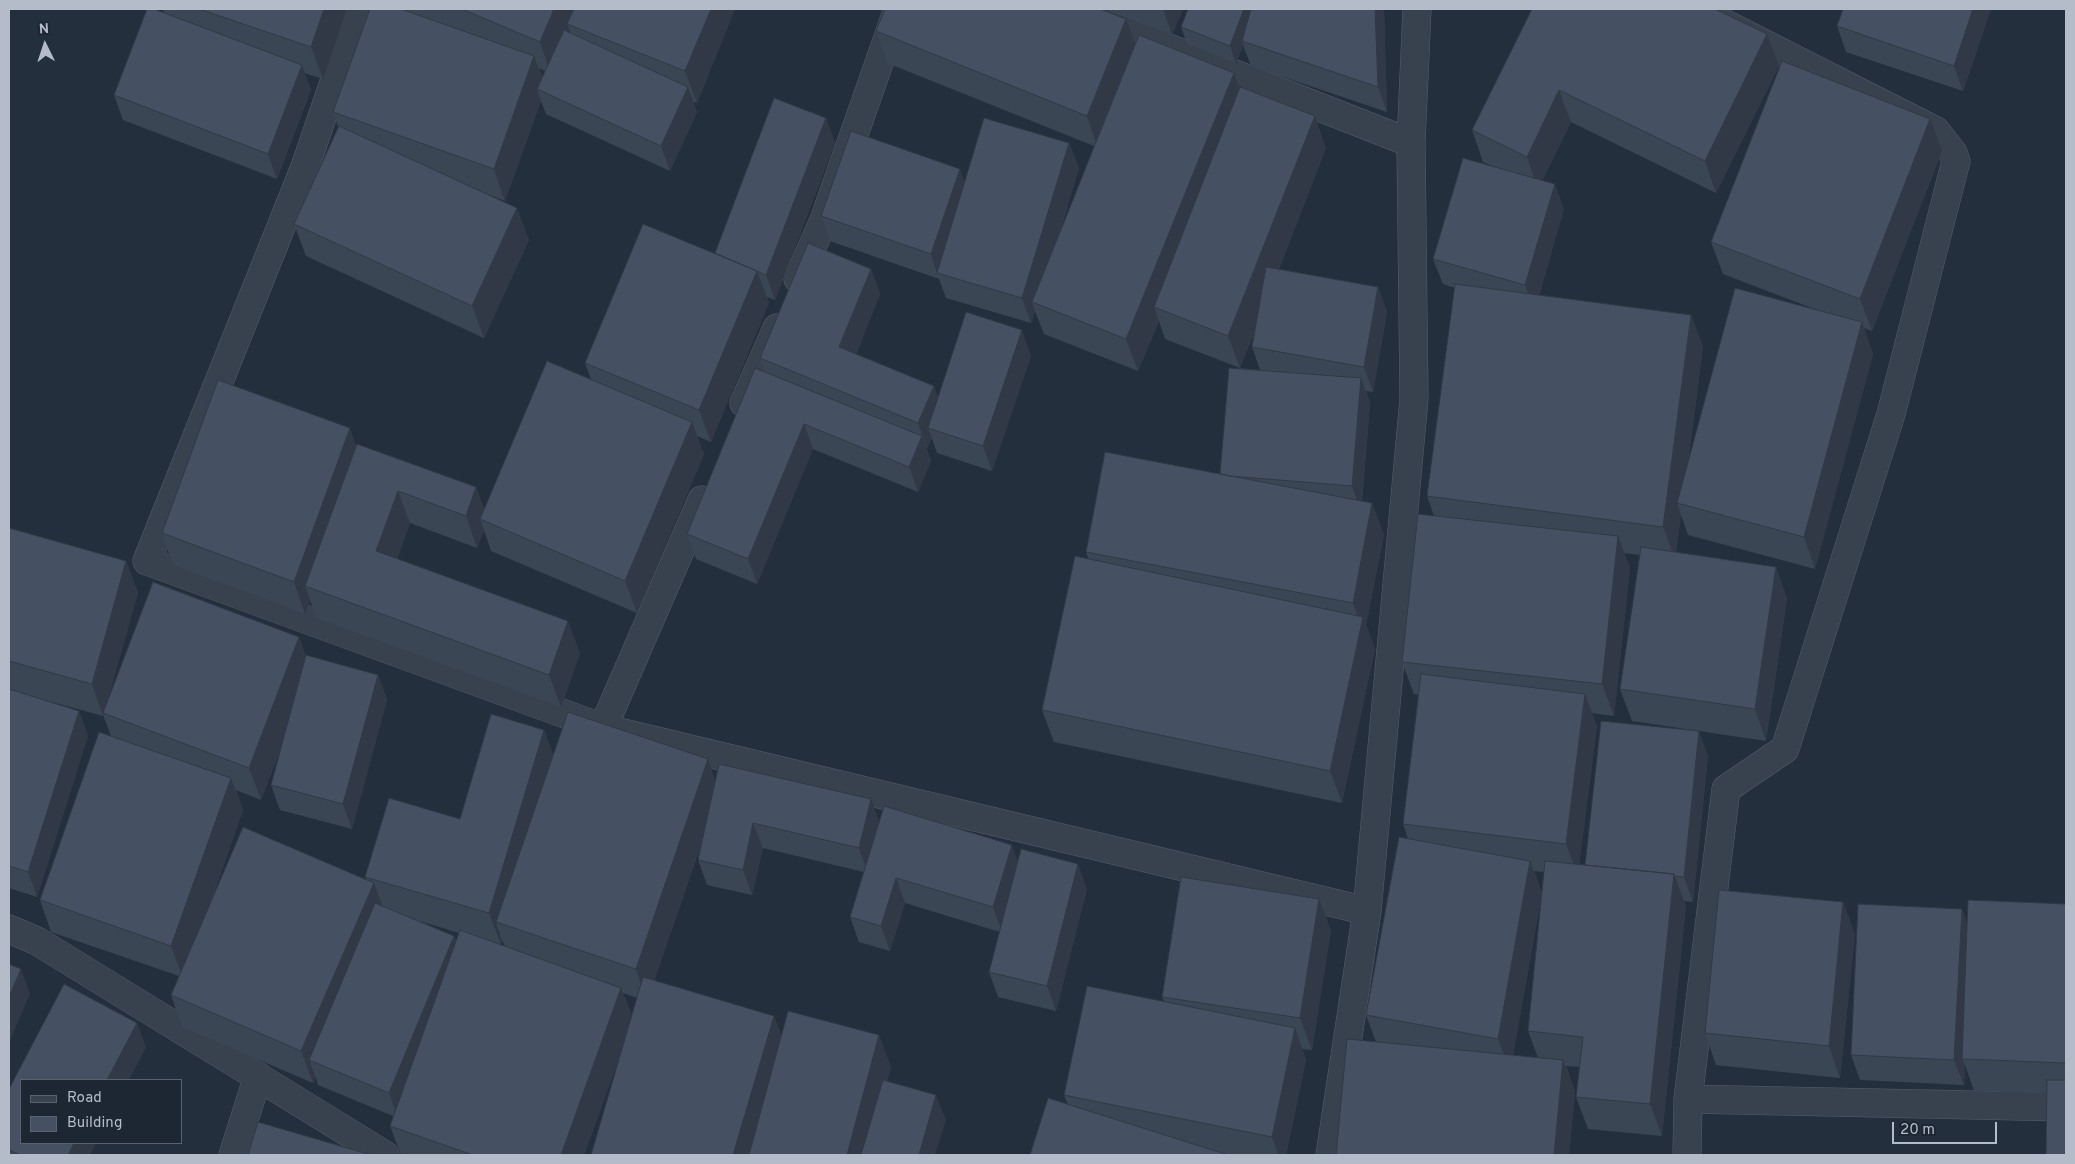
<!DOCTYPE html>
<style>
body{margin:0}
#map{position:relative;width:2075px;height:1164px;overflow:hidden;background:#242f3e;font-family:Overpass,sans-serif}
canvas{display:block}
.frame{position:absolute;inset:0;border:10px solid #b4bcc9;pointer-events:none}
.legend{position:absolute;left:20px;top:1079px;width:162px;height:65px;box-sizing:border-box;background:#1d2633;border:1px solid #59626f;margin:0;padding:6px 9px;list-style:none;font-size:15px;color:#b4bcc9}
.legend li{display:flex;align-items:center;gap:10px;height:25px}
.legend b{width:25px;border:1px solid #59626f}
.north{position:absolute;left:20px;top:20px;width:50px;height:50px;-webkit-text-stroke:4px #1d2633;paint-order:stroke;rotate:356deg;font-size:14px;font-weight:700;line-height:20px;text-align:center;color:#b4bcc9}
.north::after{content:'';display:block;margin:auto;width:18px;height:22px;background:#b4bcc9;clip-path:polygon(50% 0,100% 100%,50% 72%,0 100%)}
.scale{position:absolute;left:1892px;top:1122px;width:105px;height:22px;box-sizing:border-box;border:2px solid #b4bcc9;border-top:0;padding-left:6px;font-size:15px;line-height:18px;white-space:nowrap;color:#b4bcc9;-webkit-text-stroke:4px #1d2633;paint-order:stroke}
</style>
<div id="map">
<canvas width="2075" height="1164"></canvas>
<div class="frame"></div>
<ul class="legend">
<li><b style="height:6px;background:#38414e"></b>Road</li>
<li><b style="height:14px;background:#455162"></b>Building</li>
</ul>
<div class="north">N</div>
<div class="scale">20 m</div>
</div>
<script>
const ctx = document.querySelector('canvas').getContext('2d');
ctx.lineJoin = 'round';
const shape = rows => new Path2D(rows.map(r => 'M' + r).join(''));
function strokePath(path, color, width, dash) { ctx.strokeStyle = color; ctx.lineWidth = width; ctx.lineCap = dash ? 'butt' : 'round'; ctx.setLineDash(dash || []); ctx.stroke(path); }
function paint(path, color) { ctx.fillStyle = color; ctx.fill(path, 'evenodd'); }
const minor = shape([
 [359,9,305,167,147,561,603,728,1367,911],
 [1069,9,1411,143],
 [798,279,824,220,898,9],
 [744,403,777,328],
 [603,728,702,500],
 [9,929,37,941,385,1155],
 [1688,1099,2066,1107],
 [233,1155,258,1076],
 [1330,1155,1367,911,1414,399,1411,143,1417,9],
 [1687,1155,1688,1099,1726,789,1785,749,1891,414,1956,161,1953,153,1936,131,1696,9]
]);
strokePath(minor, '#565f6c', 29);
strokePath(minor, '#38414e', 28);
paint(shape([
 [162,9,347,9,323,79,304,73,311,90,277,179,123,120,114,95,164,12],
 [370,9,735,9,697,103,693,102,697,112,670,171,546,114,541,101,505,201,487,194,529,240,484,338,306,256,294,224,338,127,333,112],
 [539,68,545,71,542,77],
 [1110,9,1183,9,1172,35],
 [1384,9,1387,112,1251,66,1243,45,1236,63,1187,44,1181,27],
 [1532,9,1767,34,1779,66,1716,193,1571,122,1542,181,1564,209,1539,295,1691,315,1703,347,1688,462,1817,310,1723,274,1711,242,1942,151,1872,331,1864,328,1873,354,1815,569,1688,535,1681,515,1676,552,1776,567,1787,599,1766,741,1632,721,1620,689,1640,555,1624,553,1630,568,1614,716,1592,713,1597,726,1579,865,1585,865,1708,756,1693,902,1684,901,1686,906,1662,1136,1588,1129,1576,1097,1580,1067,1566,1066,1575,1092,1569,1155,1336,1155,1376,1042,1366,1015,1408,839,1403,824,1419,695,1414,694,1402,662,1434,516,1427,496,1455,288,1443,284,1433,259,1492,166,1483,162,1472,130],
 [1534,871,1544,872,1528,1031,1538,1058,1513,1055,1542,893],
 [1843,9,1991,9,1963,91,1846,52,1837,26],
 [876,31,1135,44,1234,73,1239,89,1326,148,1279,269,1378,287,1387,312,1373,392,1366,391,1370,403,1362,501,1372,503,1384,535,1366,625,1375,649,1342,803,1054,742,1042,710,1088,558,1086,552,1220,474,1240,368,1165,339,1159,321,1138,371,1044,334,1035,311,1031,323,946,298,939,279,830,241,821,216,965,181,1069,143,1079,168,1058,238,1094,146,887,63],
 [1255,331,1252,347,1260,370,1240,368],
 [826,118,835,143,775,300,767,297,769,303,711,442,697,436,704,454,637,613,491,551,484,530,477,548,410,523,397,559,580,653,561,707,316,618,310,600,305,614,173,565,162,533,356,446,476,487,484,509,591,379,585,363,715,253],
 [871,269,880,294,856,354,938,397,1031,356,992,471,937,453,932,438,927,448,926,447,931,461,918,492,813,449,757,584,696,559,687,534,765,373,760,358],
 [9,528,126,561,138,593,108,699,299,637,306,657,378,675,387,700,352,829,280,810,271,785,282,745,261,800,236,790,243,810,208,910,366,880,365,877,460,819,544,730,553,755,716,781,879,822,1018,861,1087,889,1056,1011,998,997,989,972,1000,932,905,903,890,951,859,942,850,917,864,872,763,848,752,895,707,885,698,860,702,842,654,981,774,1016,781,1035,891,1067,887,1081,946,1120,621,1053,584,1155,401,1155,390,1126,393,1116,318,1085,316,1078,313,1083,182,1027,171,995,179,976,51,932,40,900,111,736,103,715,103,716,41,699,79,711,88,736,37,897,9,888],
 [420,921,459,933,456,941,454,936],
 [502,940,505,946,501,945],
 [623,993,637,998,632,1016],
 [1843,902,1855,934,1840,1078,1716,1065,1705,1033],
 [2066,904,2066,1155,2047,1093,1974,1091,1965,1065,1964,1085,1860,1080,1851,1055,1962,909,1967,924],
 [1331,930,1312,1050,1302,1049,1306,1060,1286,1155,1030,1155,1068,1105,1064,1095,1164,1001,1162,997],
 [137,1023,146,1048,21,1143,96,1143,90,1155,9,1155,9,1089]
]), '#3b4654');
paint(shape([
 [324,9,347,9,323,79,311,47],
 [554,9,579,9,567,24,570,31,551,74,540,42],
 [711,9,735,9,697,103,685,71],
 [1163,9,1183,9,1172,35],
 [1244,9,1257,9,1242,41,1243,45,1236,63,1230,46],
 [1375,9,1384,9,1387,112,1378,87],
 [1973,9,1991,9,1963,91,1954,66],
 [1126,19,1138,51,1098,148,1087,116],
 [1767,34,1779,66,1716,193,1705,161],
 [534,56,546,88,537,89,541,101,505,201,494,169],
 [302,65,311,90,277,179,268,154],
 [1234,73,1245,105,1154,307,1159,321,1138,371,1126,339],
 [688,87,697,112,670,171,661,146],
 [1559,90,1571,122,1538,189,1527,157],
 [1315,116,1326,148,1240,368,1228,336],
 [826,118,835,143,775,300,766,275],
 [1930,119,1942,151,1872,331,1860,299],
 [1069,143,1079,168,1037,304,1032,302,1035,311,1031,323,1022,298],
 [960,169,969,194,937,273,931,254],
 [1555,184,1564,209,1534,310,1525,285],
 [517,208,529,240,484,338,472,306],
 [871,269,880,294,848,372,839,347],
 [757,271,769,303,711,442,699,410],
 [1378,287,1387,312,1373,392,1364,367],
 [1691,315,1703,347,1682,504,1677,503,1681,515,1675,559,1663,527],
 [1862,322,1873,354,1815,569,1804,537],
 [1022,330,1031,356,992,471,983,446],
 [1361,378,1370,403,1361,511,1352,486],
 [934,386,943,411,928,428,932,438,927,448,918,423],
 [692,422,704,454,637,613,625,581],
 [804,424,813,449,757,584,748,559],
 [350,428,361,460,305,586,310,600,305,614,294,582],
 [922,436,931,461,918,492,909,467],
 [476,487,488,519,480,519,484,530,477,548,466,516],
 [398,491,410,523,388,583,376,551],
 [1372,503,1384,535,1366,625,1375,649,1342,803,1330,771,1361,626,1353,603],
 [1618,536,1630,568,1614,716,1602,684],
 [126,561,138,593,104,714,103,713,103,716,92,684],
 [1776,567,1787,599,1766,741,1755,709],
 [568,621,580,653,561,707,549,675],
 [299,637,310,669,261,800,249,768],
 [378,675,387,700,352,829,343,804],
 [1585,694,1597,726,1578,876,1566,844],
 [79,711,88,736,37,897,28,872],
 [544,730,556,762,496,922,502,940,501,945,489,913],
 [1699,731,1708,756,1693,902,1684,877],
 [708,759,719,791,647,1001,636,969],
 [231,778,243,810,183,978,171,946],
 [871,799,880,824,868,873,859,848],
 [753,823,763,848,752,895,743,870],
 [1012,845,1021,870,1002,932,993,907],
 [1530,861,1542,893,1510,1071,1498,1039],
 [1078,864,1087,889,1056,1011,1047,986],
 [1674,874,1686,906,1662,1136,1650,1104],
 [896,878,905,903,890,951,881,926],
 [374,883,386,915,309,1060,316,1078,313,1083,301,1051],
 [1319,899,1331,930,1312,1050,1300,1018],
 [1843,902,1855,934,1840,1078,1829,1046],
 [1962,909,1971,934,1962,1059,1965,1065,1964,1085,1954,1060],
 [454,936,463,961,398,1118,389,1093],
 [21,969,30,994,9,1043,9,997],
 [621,988,633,1020,584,1155,561,1155],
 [774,1016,786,1048,754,1155,733,1155],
 [137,1023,146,1048,129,1080,107,1080],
 [1295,1028,1306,1060,1286,1155,1278,1155,1272,1137],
 [879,1035,891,1067,867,1155,847,1155],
 [1563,1060,1575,1092,1569,1155,1554,1155],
 [936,1095,946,1120,935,1155,919,1155],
 [74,1143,96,1143,90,1155,68,1155]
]), '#303945');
const building = shape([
 [147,9,154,9,302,65,268,154,114,95,147,9],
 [199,9,324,9,311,47,199,9],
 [370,9,401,9,534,56,494,169,333,112,370,9],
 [462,9,554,9,540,42,462,9],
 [574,9,711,9,685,71,567,24,574,9],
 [885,9,1100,9,1126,19,1087,116,876,31,885,9],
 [1188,9,1244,9,1230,46,1181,27,1188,9],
 [1251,9,1375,9,1378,87,1242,41,1251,9],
 [1532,9,1715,9,1767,34,1705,161,1559,90,1527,157,1472,130,1532,9],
 [1843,9,1973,9,1954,66,1837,26,1843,9],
 [564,30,688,87,661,146,537,89,564,30],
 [1139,35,1234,73,1126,339,1032,302,1139,35],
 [1782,61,1930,119,1860,299,1711,242,1782,61],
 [1240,87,1315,116,1228,336,1154,307,1240,87],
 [774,98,826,118,766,275,715,253,774,98],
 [984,118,1069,143,1022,298,937,273,984,118],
 [339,126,517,208,472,306,294,224,339,126],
 [851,131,960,169,931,254,821,216,851,131],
 [1463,158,1555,184,1525,285,1433,259,1463,158],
 [643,224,757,271,699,410,585,363,643,224],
 [808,243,871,269,839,347,934,386,918,423,760,358,808,243],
 [1266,267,1378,287,1364,367,1252,347,1266,267],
 [1455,284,1691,315,1663,527,1427,496,1455,284],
 [1735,288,1862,322,1804,537,1677,503,1735,288],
 [966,312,1022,330,983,446,928,428,966,312],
 [547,361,692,422,625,581,480,519,547,361],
 [755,368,922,436,909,467,804,424,748,559,687,534,755,368],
 [1229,368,1361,378,1352,486,1230,476,1220,474,1229,368],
 [218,380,350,428,294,582,162,533,218,380],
 [357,444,476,487,466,516,398,491,376,551,568,621,549,675,305,586,357,444],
 [1105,452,1372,503,1353,603,1086,552,1105,452],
 [1418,514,1618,536,1602,684,1402,662,1418,514],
 [9,528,126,561,92,684,9,661,9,528],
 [1641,547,1776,567,1755,709,1620,689,1641,547],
 [1075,556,1363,617,1330,771,1042,710,1075,556],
 [153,582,299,637,249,768,103,713,153,582],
 [306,655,378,675,343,804,271,785,306,655],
 [1421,674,1585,694,1566,844,1403,824,1421,674],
 [9,689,79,711,28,872,9,866,9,689],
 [568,712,708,759,636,969,496,922,568,712],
 [491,714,544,730,489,913,365,877,389,798,460,819,491,714],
 [1601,721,1699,731,1684,877,1674,876,1674,874,1585,865,1601,721],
 [99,732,231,778,171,946,40,900,99,732],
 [719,764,871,799,859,848,753,823,743,870,698,860,719,764],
 [884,806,1012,845,993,907,896,878,881,926,850,917,884,806],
 [243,827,374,883,301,1051,171,995,243,827],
 [1399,837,1530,861,1498,1039,1366,1015,1399,837],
 [1021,849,1078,864,1047,986,989,972,1021,849],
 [1545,861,1674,874,1650,1104,1576,1097,1583,1037,1528,1031,1545,861],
 [1181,877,1319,899,1300,1018,1162,997,1181,877],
 [1719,890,1843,902,1829,1046,1705,1033,1719,890],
 [1968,900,2066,904,2066,1063,1962,1059,1968,900],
 [375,903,454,936,389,1093,309,1060,375,903],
 [1858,904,1962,909,1954,1060,1851,1055,1858,904],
 [460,930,621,988,561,1155,473,1155,390,1126,460,930],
 [9,964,21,969,9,997,9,964],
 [643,977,774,1016,733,1155,591,1155,643,977],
 [64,984,137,1023,107,1080,21,1080,21,1143,74,1143,68,1155,20,1155,9,1150,9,1089,64,984],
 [1087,986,1295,1028,1272,1137,1064,1095,1087,986],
 [788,1011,879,1035,847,1155,749,1155,788,1011],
 [1347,1039,1563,1060,1554,1155,1336,1155,1347,1039],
 [883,1080,936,1095,919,1155,861,1155,883,1080],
 [2047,1080,2066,1080,2066,1155,2046,1155,2047,1080],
 [1048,1098,1228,1155,1030,1155,1048,1098],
 [258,1122,371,1155,248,1155,258,1122]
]);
paint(building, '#455162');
strokePath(building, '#303945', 1);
</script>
